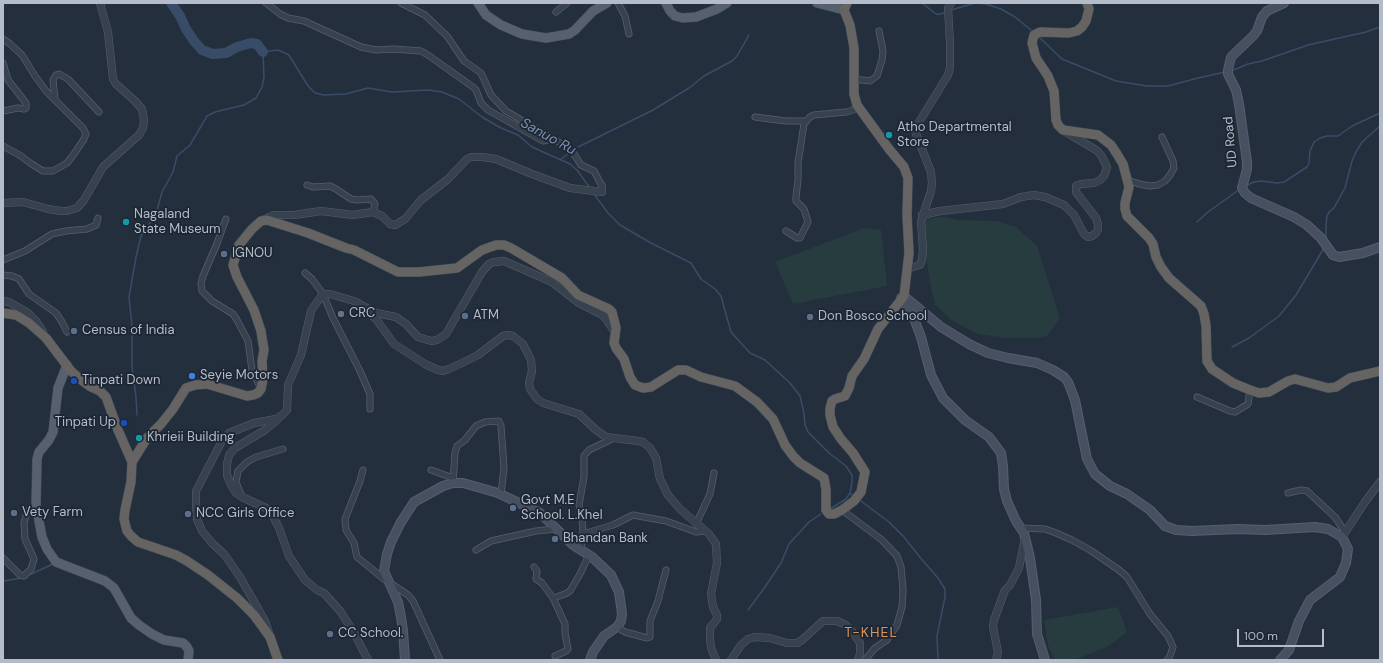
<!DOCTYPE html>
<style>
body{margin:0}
#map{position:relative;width:1383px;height:663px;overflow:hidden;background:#242f3e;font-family:"DM Sans",sans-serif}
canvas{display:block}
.frame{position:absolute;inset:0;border:4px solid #b4bcc9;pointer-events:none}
.scale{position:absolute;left:1237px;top:629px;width:87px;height:18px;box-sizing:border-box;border:2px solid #b4bcc9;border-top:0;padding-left:5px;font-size:12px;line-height:14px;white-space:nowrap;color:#b4bcc9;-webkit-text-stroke:3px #1d2633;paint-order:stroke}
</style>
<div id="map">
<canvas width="1383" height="663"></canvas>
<div class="frame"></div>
<div class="scale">100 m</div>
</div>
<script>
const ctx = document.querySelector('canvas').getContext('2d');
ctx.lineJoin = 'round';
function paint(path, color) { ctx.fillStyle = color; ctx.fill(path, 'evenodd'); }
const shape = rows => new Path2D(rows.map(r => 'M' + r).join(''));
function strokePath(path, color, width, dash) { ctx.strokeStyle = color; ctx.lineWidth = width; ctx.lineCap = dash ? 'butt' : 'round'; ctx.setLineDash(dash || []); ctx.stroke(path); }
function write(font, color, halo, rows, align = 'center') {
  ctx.font = font + ' "DM Sans",sans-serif'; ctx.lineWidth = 3.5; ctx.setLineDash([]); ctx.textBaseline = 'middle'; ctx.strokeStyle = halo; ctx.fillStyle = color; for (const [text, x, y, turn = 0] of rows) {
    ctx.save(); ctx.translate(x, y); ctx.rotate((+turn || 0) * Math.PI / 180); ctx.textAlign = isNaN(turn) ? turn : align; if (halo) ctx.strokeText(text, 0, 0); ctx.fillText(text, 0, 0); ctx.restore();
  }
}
paint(shape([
 [944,217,958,220,997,221,1016,227,1037,246,1060,318,1047,336,1035,338,1007,338,978,334,953,321,935,305,930,283,927,264,924,218],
 [864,228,881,230,887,286,793,304,775,262],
 [1118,607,1127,632,1109,646,1074,660,1055,660,1048,645,1044,620]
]), '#263c3f');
strokePath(shape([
 [922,3,936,14,941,14,946,12],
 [977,3,986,4,1001,9,1015,17,1031,30],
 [951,10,975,3],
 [1040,38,1062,59,1116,81,1147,86,1168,86,1198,78],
 [1231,71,1248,64,1262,61,1308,45,1366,32,1380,27],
 [1198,78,1225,72],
 [576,148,653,110,689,88,704,76,732,61,737,56,749,35],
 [561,159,568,154],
 [1246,186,1254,182,1261,181,1277,183,1284,182,1307,167,1309,163,1310,151,1314,142,1320,138,1327,136,1338,136,1352,126,1380,113],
 [594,194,608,213,620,225,651,243,691,263,701,279,715,289,721,296,731,332,750,353,765,360,790,383,800,396,804,413,805,425,808,432,829,453,846,466,852,475,852,483,850,493,852,495],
 [1197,222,1208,212,1240,189],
 [1326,238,1326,225,1327,216,1330,211,1334,208,1345,188,1352,161,1356,152,1362,142,1380,126],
 [1232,347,1249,338,1279,316,1296,295,1324,248],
 [137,415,136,397,132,367,132,326,129,297,136,257,141,236,156,214,162,192,173,172,177,156,190,145,207,116,215,112,244,105,256,98,262,87,264,77,263,52,278,50,289,55,308,86,315,93,324,95,346,94,368,88,392,92,428,90,442,92,459,99,482,117,501,128,518,135,532,147,570,164,577,170,590,188],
 [861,501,889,522,904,537,923,561,938,578,945,589,945,597,937,636,938,660],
 [830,509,846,499,850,493],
 [29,575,53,564],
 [3,581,22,578],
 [748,610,765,587,781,563,789,544,809,522,821,514]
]), '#394c67', 1.5);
strokePath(shape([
 [171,3,180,16,186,29,194,41,202,50,213,54,226,53,237,47,251,43,257,44,263,52]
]), '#394c67', 10);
const minor = shape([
 [266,3,280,14,288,18,304,21,361,47,376,50,393,49,421,51,428,55,473,87,476,90,481,103,488,110,543,141,549,140,549,136],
 [401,3,425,15,447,36,464,61,481,73,491,95,506,111,567,147,572,151,581,165,594,171,602,186],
 [618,3,625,16,629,34],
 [556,12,567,3],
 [3,39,9,43,22,55,35,76,46,91,83,128,86,134,84,139,74,154,67,163,53,171,43,171,30,163,21,156,3,146],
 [3,63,8,80,26,103,26,108,24,109,18,108,3,111],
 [854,79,870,81,877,76,882,60,883,51,879,31],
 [55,99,53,80,56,75,59,74,68,79,99,112],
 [755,117,786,121,806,121],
 [1128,180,1139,184,1150,186,1158,185,1165,181,1170,175,1174,168,1173,161,1162,137],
 [307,185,313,187,330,186,336,189,351,199,357,200,371,199,375,204,373,212],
 [226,219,216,246,203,276,201,284,202,291,212,301,233,314,237,320,248,341,252,370,261,389],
 [786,231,797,238,800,238,808,222,804,209,796,201,796,197,798,180,798,163,804,124,810,117,814,115,846,112,853,110,857,105],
 [3,260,25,251,52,234,66,231,87,229,94,226,96,225,98,218],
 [305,273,312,279,323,294,333,318,360,371,370,394,370,409],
 [3,275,12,276,19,279,29,294,56,313,62,322,67,332],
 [1197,397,1230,411,1235,412,1248,404,1250,390],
 [363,470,360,481,345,519,346,530,354,543,357,557,384,579,408,595,413,601,440,660],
 [431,470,453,478],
 [453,483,455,453,457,446,465,440,476,426,485,422,499,421,501,426,504,468,501,494],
 [1288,493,1301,490,1307,491,1335,517,1345,532],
 [242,497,236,482,238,471,247,462,256,457,283,449],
 [842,510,882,540,897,556,901,567,903,590,902,607,897,625,887,640,875,648,865,660],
 [696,524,710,494,714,473],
 [1021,528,1045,529,1056,533,1072,540,1090,550,1119,570,1127,577,1150,614,1168,636,1173,647,1170,656,1167,660],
 [583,534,613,525,633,515,666,521,696,532,705,531],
 [476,550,491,541,536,531,556,529],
 [581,550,583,532,582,517,579,505,584,477,584,456,589,450,614,438],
 [3,558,20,575,24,576,31,569,34,559,25,539,24,523,27,512,31,508,36,505],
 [534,567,537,571,536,579,542,583,553,598,565,624,565,633,568,649,566,651,555,656],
 [553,598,565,594,570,591,580,574,589,555],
 [617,627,625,632,647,638,650,637,650,621,658,601,666,570]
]);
const tertiary = shape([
 [3,203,23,202,48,209,61,211,67,211,77,208,84,200,103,167,139,135,143,128,144,120,142,109,135,101,116,84,113,79,108,32,100,3],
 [922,215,940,211,1003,204,1021,197,1034,195,1045,197,1064,205,1074,215,1084,234,1088,237,1092,236,1096,233,1098,229,1098,224,1096,218,1079,196,1076,192,1076,186,1081,184,1094,183,1100,180,1104,176,1107,167,1101,155,1096,150,1064,131],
 [263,220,274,215,294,215,321,211,353,215,373,212,382,216,390,224,395,225,405,219,421,200,448,179,467,159,471,157,482,157,496,159,532,174,570,188,602,192,602,186],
 [907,269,920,265,922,260,923,250,921,221,931,191,932,183,931,172,915,131,916,127,948,75,950,68,950,43,948,8,951,3],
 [3,301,9,302,28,313,36,321,43,332],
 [366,310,376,319,394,344,425,364,438,370,443,371,449,369,464,362,478,355,503,336,509,335,513,336,523,344,531,360,532,371,529,383,530,389,537,399,543,403,579,414,596,430,606,437,638,441,643,442,650,448,656,458,660,479,668,495,680,509,709,534,716,544,717,563,711,594,713,607,717,615,717,619,710,628,710,639,711,648,716,660],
 [278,419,265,430,235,448,229,455,227,464,227,475,231,485,236,493,242,497,266,508,271,512,279,528,289,556,305,580,317,590,324,593,340,611,353,631,368,660],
 [1342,537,1365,502,1380,482],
 [269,633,265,621,240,577,224,554,212,543,202,531,197,519,196,507,196,491,223,439,229,433,254,423,276,419,281,416,287,410,288,385,301,355,311,311,320,298,323,294,330,294,354,301,376,313,396,317,406,324,418,337,431,341,437,340,446,334,482,272,489,264,494,262,504,261,552,282,579,303,602,315,607,320,614,331],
 [731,660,741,645,748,639,755,637,770,638,787,643,797,643,802,640,823,621,837,621,846,625,852,631,860,643,860,654,858,660],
 [996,660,998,652,993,627,994,620,1005,590,1010,585,1019,568,1025,538]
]);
const secondary = shape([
 [1284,3,1267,11,1262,17,1257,31,1253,36,1231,57,1228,70,1228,74,1236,90,1239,104,1247,162,1247,169,1242,188,1245,193,1251,198,1269,206,1294,217,1307,225,1321,238,1333,255,1339,257,1363,253,1380,247],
 [904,296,941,327,969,344,988,353,1008,358,1037,363,1053,370,1064,377,1068,382,1075,400,1087,459,1095,474,1110,486,1127,494,1150,510,1165,526,1176,530,1192,531,1238,529,1265,530,1315,527,1328,529,1342,537,1348,549,1346,563,1340,577,1310,600,1299,621,1289,650,1280,660],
 [901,298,913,316,921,337,931,375,943,398,965,420,989,437,1001,453,1003,466,1004,489,1007,501,1016,521,1024,533,1030,558,1036,600,1037,634,1045,660],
 [405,660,403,631,401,617,398,602,384,571,387,554,391,542,401,522,414,502,443,486,453,483,463,483,498,493,540,513,573,545,592,557,611,575,619,592,622,614,621,621,617,627,604,636,593,652,590,660]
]);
const primary = shape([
 [478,3,486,15,501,25,522,34,546,38,569,34,575,30,593,11,607,3],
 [666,3,670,11,675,16,683,18,696,17,717,9,727,3],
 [817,3,844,10],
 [67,365,58,388,53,432,49,440,39,452,37,459,36,505,42,537,47,549,56,562,105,581,114,588,131,618,139,625,152,634,164,640,183,643,187,647,189,651,188,660]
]);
const trunk = shape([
 [1087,3,1089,9,1086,21,1082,27,1077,31,1069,33,1040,32,1034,35,1032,43,1036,58,1048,76,1054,91,1056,120,1058,125,1063,130,1098,135,1111,145,1117,154,1123,164,1129,187,1125,203,1125,209,1127,216,1149,238,1153,244,1156,257,1161,267,1169,278,1201,306,1204,314,1206,326,1207,361,1212,369,1233,383,1250,390,1259,393,1269,392,1288,381,1295,379,1328,388,1336,387,1350,378,1380,371],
 [3,313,16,315,29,323,46,338,71,371,80,379,91,387,100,391,106,397,118,430,132,462,131,482,125,510,124,519,127,531,131,536,138,542,176,555,187,561,208,575,237,598,254,615,270,637,278,660],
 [132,462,147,438,161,424,173,409,186,388,195,385,207,384,247,396,253,395,258,393,261,389,263,379,262,361,264,350,261,331,254,310,237,277,233,265,239,245,252,229,261,221,267,220,308,233,346,248,354,250,398,272,419,272,457,268,482,250,496,245,504,245,511,248,562,278,578,295,609,309,612,312,616,328,614,343,616,348,624,359,630,377,635,385,643,388,651,387,678,370,686,370,701,377,735,386,757,402,773,419,785,445,793,456,800,463,824,478,826,489,826,510,829,514,834,514,842,510,854,501,861,492,865,472,853,453,841,439,833,427,830,415,830,408,832,401,835,399,845,396,849,388,852,376,864,359,878,329,904,296,909,253,907,215,908,178,904,167,889,149,857,105,854,94,854,48,850,25,844,10,847,3]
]);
strokePath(minor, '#565f6c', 7);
strokePath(tertiary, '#565f6c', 8);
strokePath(secondary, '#565f6c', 10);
strokePath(primary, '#414a57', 10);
strokePath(trunk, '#434c59', 10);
strokePath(minor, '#38414e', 5.5);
strokePath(tertiary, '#38414e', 7);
strokePath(secondary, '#465061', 8);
strokePath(primary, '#56606e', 9);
strokePath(trunk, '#656462', 9);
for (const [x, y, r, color] of [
 [889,135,4,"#0f9aa8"],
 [126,222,4,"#0f9aa8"],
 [224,254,4,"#5c6f8a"],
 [341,314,4,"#6b7280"],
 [465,316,4,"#5c6f8a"],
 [810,317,4,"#5c6f8a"],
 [74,331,4,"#5c6f8a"],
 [192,376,4,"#3f7fe0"],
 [74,381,4,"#1a4fb4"],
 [124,423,4,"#1a4fb4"],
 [139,438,4,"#0f9aa8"],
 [513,508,4,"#5c6f8a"],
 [14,513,4,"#5c6f8a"],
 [188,514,4,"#5c6f8a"],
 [555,539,4,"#5c6f8a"],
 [330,634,4,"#5c6f8a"]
]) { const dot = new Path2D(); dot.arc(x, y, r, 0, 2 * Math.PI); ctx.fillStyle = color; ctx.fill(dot); strokePath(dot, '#1d2633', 1.5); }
write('13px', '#b4bcc9', '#1d2633', [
 ["Atho Departmental",897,128],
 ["Store",897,143],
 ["Nagaland",134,215],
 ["State Museum",134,230],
 ["IGNOU",232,254],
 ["CRC",349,314],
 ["ATM",473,316],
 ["Don Bosco School",818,317],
 ["Census of India",82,331],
 ["Seyie Motors",200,376],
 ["Tinpati Down",82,381],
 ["Tinpati Up",116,423,"right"],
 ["Khrieii Building",147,438],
 ["Govt M.E",521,501],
 ["School. L.Khel",521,516],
 ["Vety Farm",22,513],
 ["NCC Girls Office",196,514],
 ["Bhandan Bank",563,539],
 ["CC School.",338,634]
], 'left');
write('13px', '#b4bcc9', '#1d2633', [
 ["UD Road",1231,142,-95]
]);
write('italic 14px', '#7c92b1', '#1d2633', [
 ["Sanuo Ru",548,137,29]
]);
ctx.letterSpacing = '1px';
write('14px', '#d59563', '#1d2633', [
 ["T-KHEL",871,633]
]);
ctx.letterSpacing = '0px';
</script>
